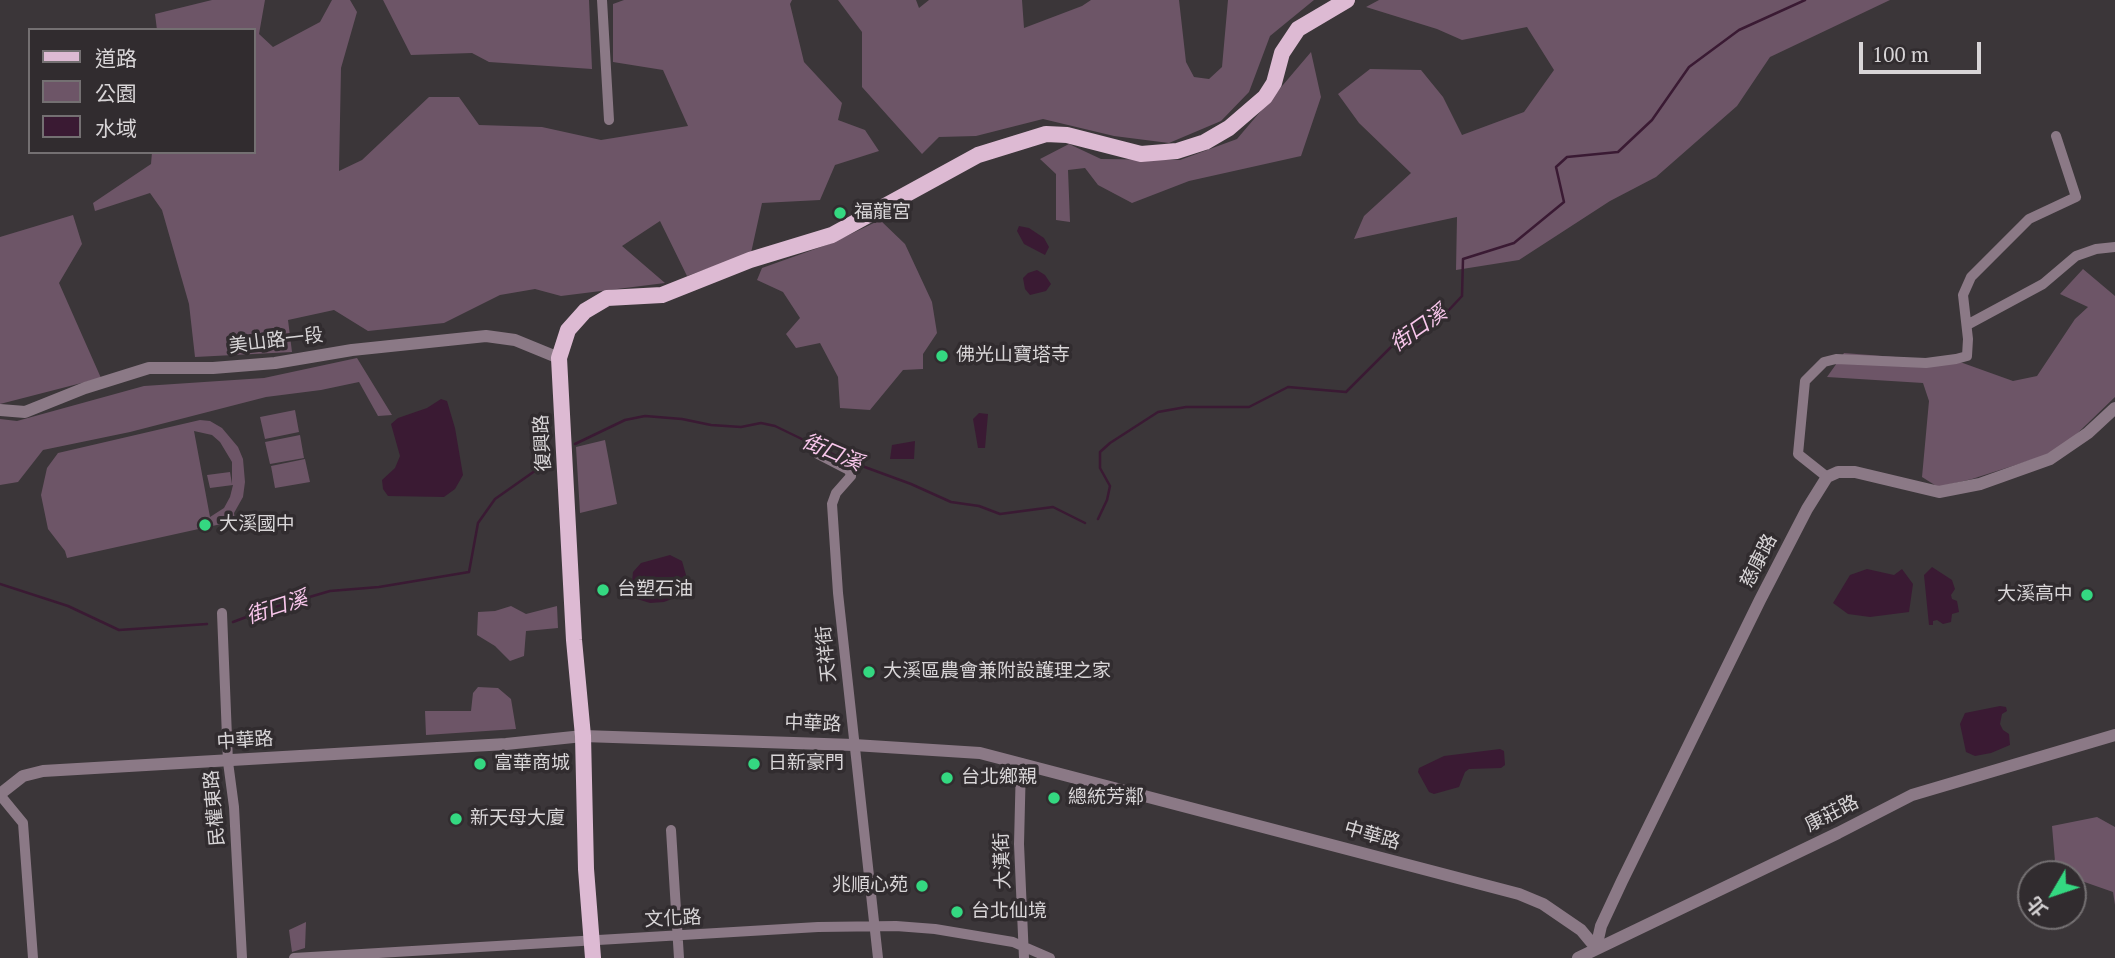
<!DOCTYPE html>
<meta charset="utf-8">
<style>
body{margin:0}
#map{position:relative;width:2115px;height:958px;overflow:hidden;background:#3b3639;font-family:"PT Serif","Noto Sans TC",serif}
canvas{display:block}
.legend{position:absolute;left:28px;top:28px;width:228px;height:126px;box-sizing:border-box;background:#312c2f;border:2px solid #747072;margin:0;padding:9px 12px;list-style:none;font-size:21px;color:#d8d5d7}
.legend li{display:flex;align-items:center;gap:14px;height:35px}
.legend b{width:35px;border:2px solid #747072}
.north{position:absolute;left:2017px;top:860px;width:70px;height:70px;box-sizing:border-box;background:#312c2f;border:2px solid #747072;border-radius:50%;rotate:231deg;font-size:19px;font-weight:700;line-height:28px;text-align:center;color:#d8d5d7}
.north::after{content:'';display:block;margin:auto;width:24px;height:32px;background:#34d881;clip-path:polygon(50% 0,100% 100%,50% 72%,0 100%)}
.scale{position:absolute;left:1859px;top:42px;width:122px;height:32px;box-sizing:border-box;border:4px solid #d8d5d7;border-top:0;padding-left:9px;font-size:21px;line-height:24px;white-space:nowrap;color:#d8d5d7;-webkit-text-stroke:5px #312c2f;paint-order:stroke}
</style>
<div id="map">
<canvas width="2115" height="958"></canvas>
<ul class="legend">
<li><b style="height:9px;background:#ddbad3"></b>道路</li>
<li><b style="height:19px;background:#6d5567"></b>公園</li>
<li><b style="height:19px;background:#3a1a33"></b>水域</li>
</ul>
<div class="north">北</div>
<div class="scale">100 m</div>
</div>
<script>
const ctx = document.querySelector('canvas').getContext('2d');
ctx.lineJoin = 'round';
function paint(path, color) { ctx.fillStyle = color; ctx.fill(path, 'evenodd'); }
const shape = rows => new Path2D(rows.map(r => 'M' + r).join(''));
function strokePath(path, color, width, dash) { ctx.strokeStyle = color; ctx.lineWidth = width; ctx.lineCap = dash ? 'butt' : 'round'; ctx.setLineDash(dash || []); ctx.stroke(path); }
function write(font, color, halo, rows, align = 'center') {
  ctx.font = font + ' "PT Serif","Noto Sans TC",serif'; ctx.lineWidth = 7; ctx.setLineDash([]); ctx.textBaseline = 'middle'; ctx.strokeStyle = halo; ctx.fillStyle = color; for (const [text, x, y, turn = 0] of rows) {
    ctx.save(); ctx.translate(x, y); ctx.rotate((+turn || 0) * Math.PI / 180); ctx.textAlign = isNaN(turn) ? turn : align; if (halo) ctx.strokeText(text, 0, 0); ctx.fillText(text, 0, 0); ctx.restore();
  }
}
paint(shape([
 [212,0,265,0,259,34,273,47,320,22,332,0,350,0,357,12,341,68,339,171,362,160,429,97,459,97,479,125,542,127,601,140,688,126,663,70,613,62,613,4,624,0,792,0,790,4,804,62,842,103,838,120,865,130,879,151,835,165,820,200,762,203,751,253,687,276,660,221,622,246,665,283,561,296,535,289,500,295,444,323,368,331,334,310,288,320,292,352,195,357,189,304,162,210,150,193,95,211,93,203,151,164,152,152,254,152,254,30,157,30,155,14],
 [383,0,589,0,592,69,489,62,472,53,411,55],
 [838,0,916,0,919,8,929,0,1022,0,1024,28,1082,6,1091,0,1179,0,1186,62,1194,77,1209,79,1222,67,1228,0,1314,0,1270,36,1249,92,1221,121,1169,143,1114,136,1043,119,976,136,939,137,922,154,862,87,862,32],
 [1379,0,1890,0,1770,57,1737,106,1656,177,1610,201,1519,260,1456,270,1457,217,1354,239,1364,216,1411,173,1359,123,1338,94,1370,69,1421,70,1443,97,1462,135,1524,112,1554,70,1527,27,1462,40,1437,29,1366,7],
 [1311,52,1321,97,1301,156,1189,181,1132,203,1098,185,1085,168,1068,170,1070,222,1056,220,1056,174,1040,159,1069,144,1101,159,1180,160,1237,139],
 [73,215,82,244,59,283,101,378,0,404,0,237],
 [880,220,905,244,932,302,937,333,923,354,923,369,903,370,870,410,840,408,838,377,820,343,796,348,786,334,800,318,783,292,757,280,762,268,832,243],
 [2083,269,2115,296,2115,397,2059,451,1972,479,1938,487,1922,477,1929,401,1923,383,1827,377,1844,353,1960,362,2013,381,2037,376,2075,319,2088,307,2060,294],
 [357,358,392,415,378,416,359,382,321,390,266,397,130,432,43,450,18,482,0,485,0,419,17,421,144,386,264,378],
 [295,410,299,432,265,439,260,417],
 [200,420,210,421,222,428,238,447,243,459,245,482,243,497,234,513,235,521,67,558,65,551,48,529,41,495,47,468,58,453],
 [194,431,212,435,220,442,232,462,232,484,230,472,207,475,210,488,233,485,230,497,224,508,210,517],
 [300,435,304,458,270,464,265,442],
 [605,440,617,504,580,513,576,447],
 [305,459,310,482,275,488,271,466],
 [511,606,526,614,557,606,558,628,526,631,524,656,510,661,495,646,477,635,478,612,495,611],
 [478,687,498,688,511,699,516,729,426,735,425,711,471,711,473,693],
 [2097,817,2115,827,2115,905,2113,892,2073,878,2073,874,2056,873,2052,826],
 [306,922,305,948,292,952,289,930]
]), '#6d5567');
paint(shape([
 [1019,226,1029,228,1044,238,1049,247,1045,255,1024,244,1017,231],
 [1037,270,1045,275,1051,284,1046,291,1030,295,1025,289,1023,278,1028,273],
 [441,399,447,401,455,428,463,475,455,489,444,497,388,496,383,489,382,480,395,468,400,456,391,424,398,418,427,408],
 [979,413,988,414,985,448,978,448,973,419],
 [915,441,914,459,890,459,892,445],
 [670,555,682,561,686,575,683,589,677,597,664,602,650,603,637,599,631,592,633,572,641,563],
 [1932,567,1952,580,1955,589,1951,595,1952,599,1957,601,1959,612,1952,614,1951,622,1943,624,1937,620,1933,621,1933,625,1929,625,1924,575],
 [1867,569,1894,575,1902,569,1913,584,1909,612,1870,617,1848,614,1833,603,1850,575],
 [2000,706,2006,707,2007,711,2002,714,2000,724,2003,730,2009,734,2010,745,1991,753,1975,756,1966,752,1960,724,1965,713],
 [1500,749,1504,751,1505,765,1501,768,1469,769,1465,772,1459,787,1434,794,1429,792,1418,772,1419,768,1444,756]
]), '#3a1a33');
strokePath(shape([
 [575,444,625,420,645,416,682,419,711,425,741,427,761,423,775,426,843,459,911,484,951,502,979,506,1000,514,1053,507,1085,523],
 [1098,519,1107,500,1110,486,1100,468,1100,452,1110,443,1158,412,1186,407,1249,407,1288,387,1346,392,1393,345,1425,322,1447,312,1462,296,1463,259,1514,243,1564,202,1556,167,1567,157,1618,152,1652,120,1689,67,1739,30,1805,0],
 [0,584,68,606,119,630,207,624],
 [233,622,265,610,330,591,379,587,469,572,478,523,495,499,549,461]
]), '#3a1a33', 2.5);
strokePath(shape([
 [602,0,609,120],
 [1967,325,2043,284,2076,256,2096,249,2115,247],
 [818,454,849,470,851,476,836,493,832,504,838,593,878,958],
 [1827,477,1798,454,1805,381,1824,362,1836,359,1926,363,1956,359,1967,356,1968,339,1963,295,1971,277,2029,219,2076,197,2056,136],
 [222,613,228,762,234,807,242,958],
 [1021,763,1019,844,1024,958],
 [0,795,23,823,33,958],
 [671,830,679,958],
 [294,958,818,927,896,926,935,929,1013,942,1050,958]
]), '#8b7986', 10);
strokePath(shape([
 [0,410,25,412,85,388,149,368,213,368,275,363,352,350,486,336,515,340,559,358],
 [0,794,23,776,43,771,506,744,583,736,854,745,980,753,1519,894,1543,904,1581,930,1596,948],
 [1596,948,1601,926,1622,881,1760,600,1807,509,1827,477,1838,472,1855,472,1939,492,1980,484,2050,459,2088,433,2115,408],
 [1578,958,1838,833,1912,795,2115,735]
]), '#8b7986', 12);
strokePath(shape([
 [593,958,586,869,583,736,574,640,559,358,568,330,585,311,607,298,662,295,750,260,832,235,978,155,1046,134,1067,135,1141,154,1177,151,1205,142,1229,128,1265,97,1274,83,1282,53,1298,29,1347,0]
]), '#ddbad3', 16);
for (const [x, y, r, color] of [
 [840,213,7,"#34d881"],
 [942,356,7,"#34d881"],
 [205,525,7,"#34d881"],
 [603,590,7,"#34d881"],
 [2087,595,7,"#34d881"],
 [869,672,7,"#34d881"],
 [480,764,7,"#34d881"],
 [754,764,7,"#34d881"],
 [947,778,7,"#34d881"],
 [1054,798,7,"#34d881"],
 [456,819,7,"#34d881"],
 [922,886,7,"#34d881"],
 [957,912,7,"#34d881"]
]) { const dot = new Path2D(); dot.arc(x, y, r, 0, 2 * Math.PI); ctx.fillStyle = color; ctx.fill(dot); strokePath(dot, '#312c2f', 2.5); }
write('19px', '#d8d5d7', '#312c2f', [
 ["福龍宮",854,213],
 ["佛光山寶塔寺",956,356],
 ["大溪國中",219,525],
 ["台塑石油",617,590],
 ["大溪高中",2073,595,"right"],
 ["大溪區農會兼附設護理之家",883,672],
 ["富華商城",494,764],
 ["日新豪門",768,764],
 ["台北鄉親",961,778],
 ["總統芳鄰",1068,798],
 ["新天母大廈",470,819],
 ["兆順心苑",908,886,"right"],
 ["台北仙境",971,912]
], 'left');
write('19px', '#d8d5d7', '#312c2f', [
 ["美山路一段",276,341,-7],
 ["復興路",543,443,-93],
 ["慈康路",1759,561,-63],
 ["天祥街",827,654,-96],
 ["中華路",813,724,2],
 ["中華路",245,741,-4],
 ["民權東路",215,808,-95],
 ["康莊路",1832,814,-27],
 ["中華路",1372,836,16],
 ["大漢街",1003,861,-92],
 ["文化路",673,919,-3]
]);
write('italic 21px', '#f9c7ec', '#312c2f', [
 ["街口溪",1419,329,-35],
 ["街口溪",832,453,23],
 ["街口溪",277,608,-18]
]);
</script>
